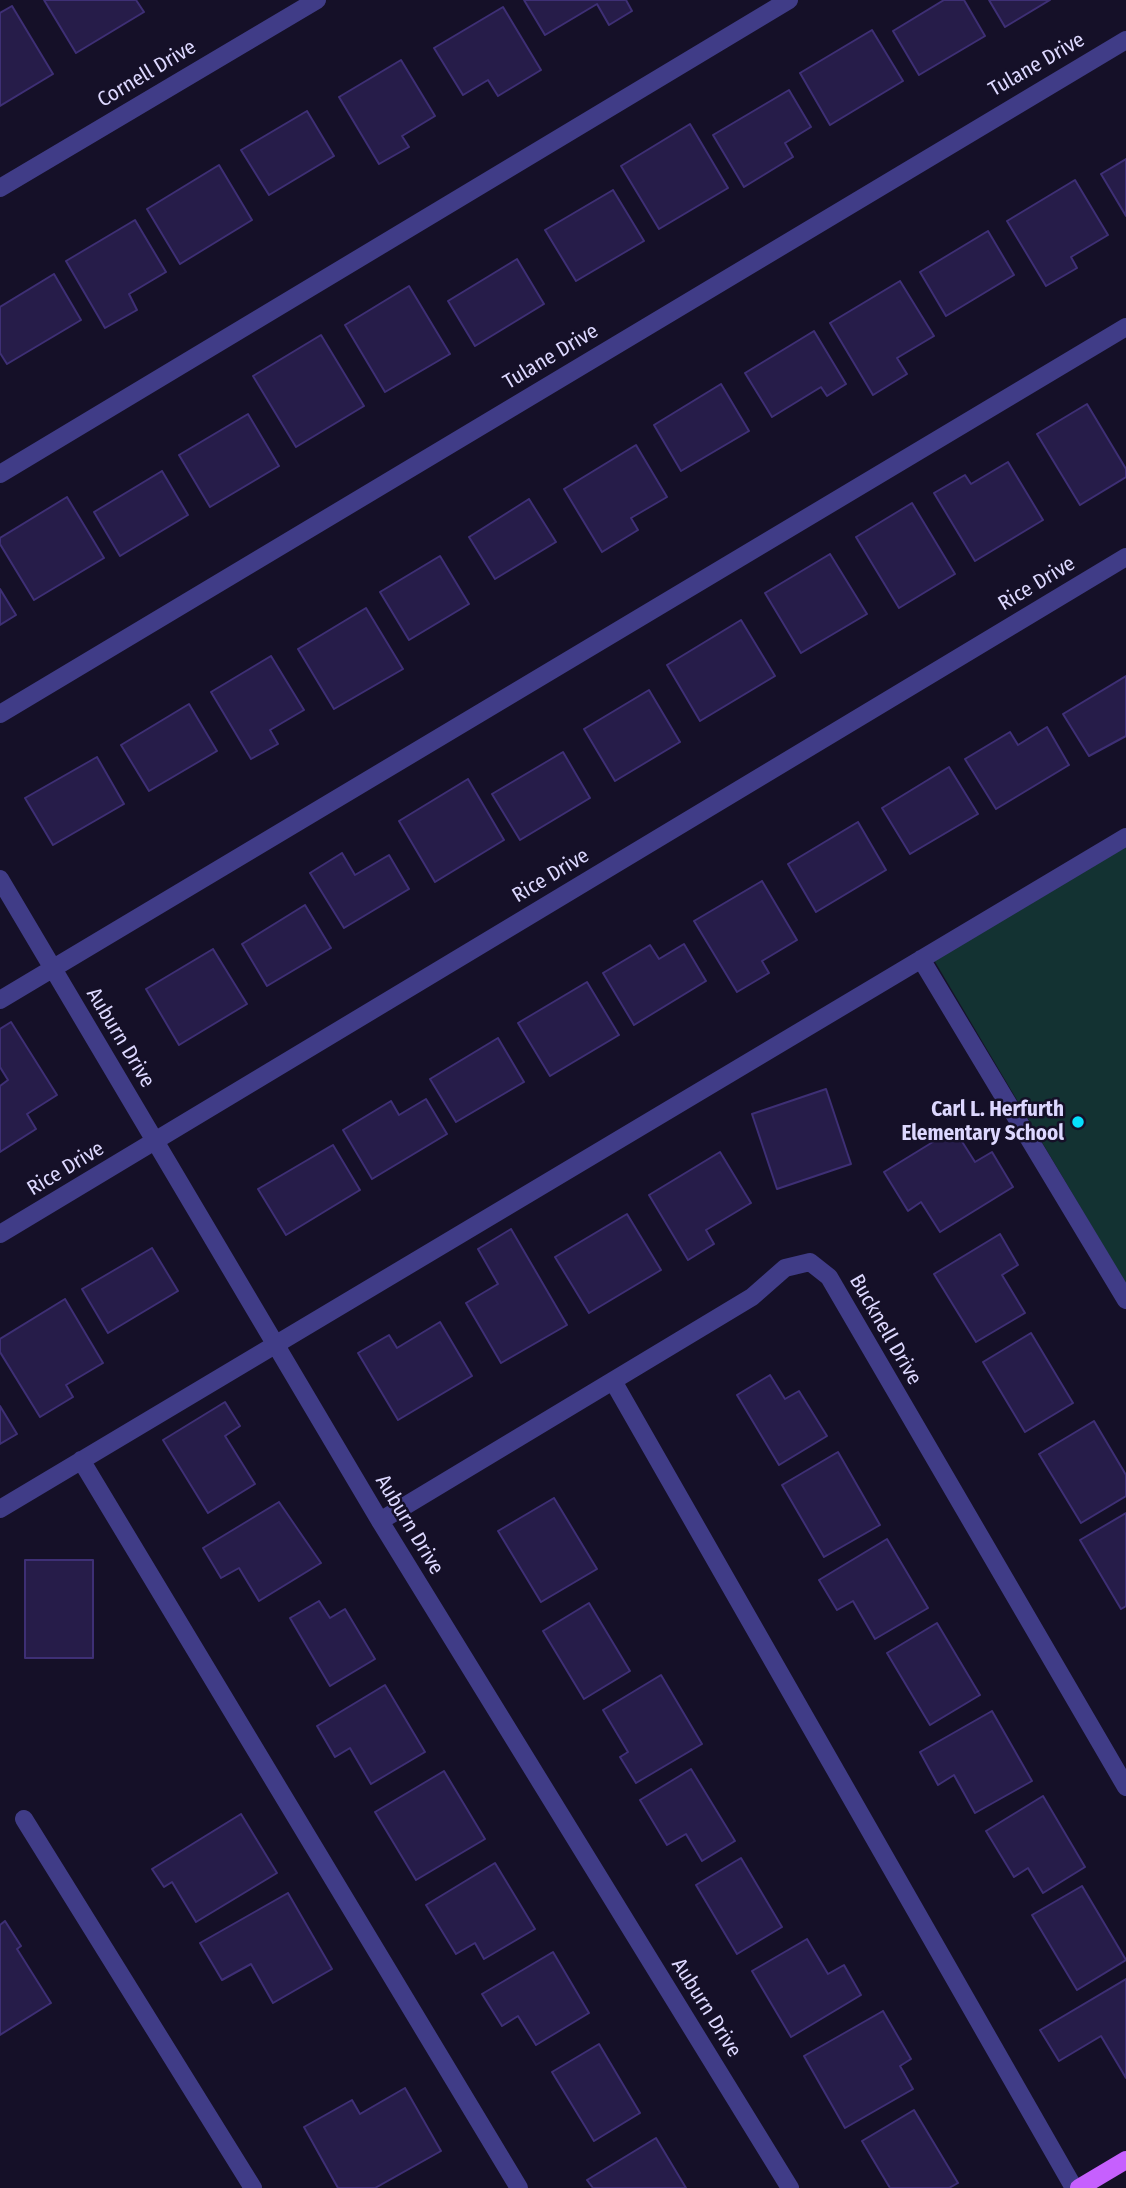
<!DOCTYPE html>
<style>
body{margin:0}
canvas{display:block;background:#151028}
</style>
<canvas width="1126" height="2188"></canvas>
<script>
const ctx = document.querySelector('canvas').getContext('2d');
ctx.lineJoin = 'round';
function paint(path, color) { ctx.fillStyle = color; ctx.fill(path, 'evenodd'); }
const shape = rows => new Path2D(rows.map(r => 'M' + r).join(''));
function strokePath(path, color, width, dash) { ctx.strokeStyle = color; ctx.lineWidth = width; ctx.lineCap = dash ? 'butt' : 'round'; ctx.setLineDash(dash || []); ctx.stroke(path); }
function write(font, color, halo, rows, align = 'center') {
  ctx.font = font + ' "Fira Sans Condensed",sans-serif'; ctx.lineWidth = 5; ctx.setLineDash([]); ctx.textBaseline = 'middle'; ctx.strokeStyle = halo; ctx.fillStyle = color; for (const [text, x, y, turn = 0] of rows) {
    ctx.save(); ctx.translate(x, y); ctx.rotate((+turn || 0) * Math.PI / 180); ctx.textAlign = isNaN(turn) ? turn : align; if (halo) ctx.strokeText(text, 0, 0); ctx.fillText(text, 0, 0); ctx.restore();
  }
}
paint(shape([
 [1126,846,1126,1284,934,960]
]), '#133232');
const building = shape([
 [44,0,136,0,144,12,76,53,44,0],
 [524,0,626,0,632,11,609,25,597,4,545,35,524,0],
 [944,0,964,0,985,36,919,75,893,31,944,0],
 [989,0,1050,0,1005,27,989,0],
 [12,6,53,74,0,106,0,13,12,6],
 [503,7,541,70,498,96,488,80,463,95,434,48,503,7],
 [872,30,903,81,830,125,800,73,872,30],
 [401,60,435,116,402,136,409,147,379,164,339,97,401,60],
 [789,90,811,127,785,143,793,157,744,187,713,135,789,90],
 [307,111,334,156,269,195,241,150,307,111],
 [690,124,728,188,659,229,621,166,690,124],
 [1126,159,1126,216,1101,174,1126,159],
 [219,165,252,220,180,264,147,209,219,165],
 [1075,180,1108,235,1071,257,1077,268,1046,286,1007,221,1075,180],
 [613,190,644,241,576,281,545,230,613,190],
 [135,220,166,272,129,294,137,310,105,328,66,261,135,220],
 [988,231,1014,275,946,316,920,272,988,231],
 [517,259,544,304,475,346,448,301,517,259],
 [54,274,81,320,7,364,0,353,0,307,54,274],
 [900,281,934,336,897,358,907,374,873,395,830,323,900,281],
 [409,286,450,354,385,392,345,325,409,286],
 [814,331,846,384,827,396,821,387,772,417,745,373,814,331],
 [321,335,364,406,296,447,253,376,321,335],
 [721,384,749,431,681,471,654,425,721,384],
 [1087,404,1126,469,1126,477,1080,505,1037,434,1087,404],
 [248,414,279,466,210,507,179,455,248,414],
 [636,445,667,497,631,518,638,530,602,552,564,489,636,445],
 [1008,462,1043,520,975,561,934,493,965,475,971,484,1008,462],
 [162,471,188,515,120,556,94,512,162,471],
 [67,497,104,558,34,600,0,544,0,538,67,497],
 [529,499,556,542,495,579,469,537,529,499],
 [912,503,955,574,899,608,856,537,912,503],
 [830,554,867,614,801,653,765,593,830,554],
 [440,556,469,604,409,640,380,592,440,556],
 [0,589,16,615,0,625,0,589],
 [366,608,403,669,334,709,298,649,366,608],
 [741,620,775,676,700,721,667,665,741,620],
 [271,656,304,710,270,730,278,744,251,759,211,692,271,656],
 [1126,676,1126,736,1089,756,1063,714,1126,676],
 [649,690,680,742,615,781,584,729,649,690],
 [189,704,217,751,149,791,121,745,189,704],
 [1047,727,1069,765,996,809,965,759,1010,732,1018,745,1047,727],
 [563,752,590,798,520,840,492,794,563,752],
 [97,757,124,804,53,845,25,798,97,757],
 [949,767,978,814,910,854,882,808,949,767],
 [468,779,504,840,435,882,399,821,468,779],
 [858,822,886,870,816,912,788,864,858,822],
 [342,853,355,875,389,855,409,889,344,928,310,873,342,853],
 [762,881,797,940,762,961,769,973,737,992,694,921,762,881],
 [305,905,331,948,267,986,242,944,305,905],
 [684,944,706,981,634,1025,603,973,650,945,659,959,684,944],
 [213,949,247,1004,179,1045,146,989,213,949],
 [587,982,619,1035,550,1076,518,1023,587,982],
 [11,1022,57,1095,27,1114,36,1129,0,1152,0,1086,8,1080,0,1067,0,1029,11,1022],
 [498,1038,524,1082,456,1122,430,1079,498,1038],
 [826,1089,851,1164,777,1189,752,1114,826,1089],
 [426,1099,447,1134,372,1179,343,1130,391,1101,399,1115,426,1099],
 [954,1129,975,1162,992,1152,1013,1187,940,1232,921,1202,908,1211,884,1172,954,1129],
 [333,1145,360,1190,286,1235,258,1189,333,1145],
 [720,1152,751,1203,706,1230,714,1244,688,1260,649,1195,720,1152],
 [627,1214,661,1270,589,1313,555,1257,627,1214],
 [511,1229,567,1325,501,1363,466,1303,498,1284,478,1249,511,1229],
 [1000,1234,1018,1265,1002,1275,1025,1313,976,1342,934,1274,1000,1234],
 [152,1248,178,1291,108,1333,82,1289,152,1248],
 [65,1299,103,1363,66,1385,73,1397,40,1417,0,1352,0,1339,65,1299],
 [440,1322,472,1376,398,1420,358,1353,389,1335,397,1348,440,1322],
 [1031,1333,1073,1403,1025,1432,983,1362,1031,1333],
 [770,1375,785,1399,799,1391,827,1436,779,1465,737,1395,770,1375],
 [225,1402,240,1426,225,1436,255,1484,208,1513,163,1440,225,1402],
 [0,1406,17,1434,0,1444,0,1406],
 [1094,1421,1126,1475,1126,1496,1081,1523,1039,1454,1094,1421],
 [838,1452,880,1525,824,1557,782,1485,838,1452],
 [554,1498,597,1569,541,1602,498,1531,554,1498],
 [279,1502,321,1563,259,1601,239,1568,221,1578,203,1548,279,1502],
 [1126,1513,1126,1606,1121,1609,1080,1540,1126,1513],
 [887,1539,928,1608,875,1639,853,1601,837,1610,819,1580,887,1539],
 [25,1560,93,1560,93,1658,25,1658,25,1560],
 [319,1601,330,1618,345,1609,375,1659,330,1686,290,1618,319,1601],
 [589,1603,630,1671,584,1699,543,1631,589,1603],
 [937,1623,980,1695,930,1725,887,1653,937,1623],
 [661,1675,702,1744,636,1783,620,1757,628,1752,603,1710,661,1675],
 [385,1685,425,1752,371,1784,350,1748,335,1757,317,1726,385,1685],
 [992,1711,1032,1781,975,1813,954,1775,938,1785,920,1752,992,1711],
 [691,1769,735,1841,702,1861,686,1834,667,1845,640,1800,691,1769],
 [444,1771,485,1839,416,1880,375,1812,444,1771],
 [1043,1796,1085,1867,1043,1893,1028,1868,1014,1877,986,1831,1043,1796],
 [241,1814,277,1873,196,1922,172,1882,164,1887,152,1869,241,1814],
 [741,1858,782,1927,737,1954,696,1885,741,1858],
 [495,1863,535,1929,484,1959,475,1943,456,1954,426,1905,495,1863],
 [1082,1886,1126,1960,1077,1990,1032,1915,1082,1886],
 [288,1893,332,1969,273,2003,251,1964,222,1980,200,1943,288,1893],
 [5,1921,21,1946,17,1949,51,2003,0,2035,0,1925,5,1921],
 [807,1939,828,1974,844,1965,861,1995,791,2037,752,1971,807,1939],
 [553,1952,589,2013,536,2045,518,2016,502,2026,482,1994,553,1952],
 [1126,1979,1126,2078,1101,2036,1059,2061,1040,2030,1126,1979],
 [883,2011,911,2059,900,2066,913,2089,845,2128,804,2056,883,2011],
 [599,2044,640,2113,594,2141,552,2072,599,2044],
 [405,2088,441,2151,375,2188,338,2188,304,2127,352,2100,360,2114,405,2088],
 [914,2110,958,2183,949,2188,890,2188,862,2141,914,2110],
 [656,2138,686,2188,593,2188,587,2180,656,2138]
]);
paint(building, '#261c49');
strokePath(building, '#3e2f75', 2);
strokePath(shape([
 [0,188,317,0],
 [0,474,789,0],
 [0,714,1126,40],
 [0,879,380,1521,790,2188],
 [921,959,1126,1300],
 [0,1000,1126,327],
 [0,1234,1126,557],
 [613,1381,1074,2188],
 [81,1460,519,2188],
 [0,1509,1126,837],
 [380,1521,752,1297,785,1268,810,1262,829,1277,1126,1787],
 [24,1819,253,2188]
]), '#403c87', 18);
strokePath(shape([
 [1079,2188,1126,2160]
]), '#c660fe', 18);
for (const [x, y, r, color] of [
 [1078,1122,7,"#06e0fd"]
]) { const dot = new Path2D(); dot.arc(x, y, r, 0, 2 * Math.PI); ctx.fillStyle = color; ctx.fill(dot); strokePath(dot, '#151028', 2.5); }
write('21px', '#ddd8ff', '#151028', [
 ["Tulane Drive",1037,65,-30],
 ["Cornell Drive",147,74,-31],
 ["Tulane Drive",551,357,-31],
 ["Rice Drive",1037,584,-31],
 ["Rice Drive",551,876,-31],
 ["Auburn Drive",120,1038,59],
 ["Rice Drive",66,1169,-31],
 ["Bucknell Drive",885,1330,60],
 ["Auburn Drive",409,1525,59],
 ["Auburn Drive",706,2008,58]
]);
write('bold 21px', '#ddd8ff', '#151028', [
 ["Carl L. Herfurth",1064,1110],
 ["Elementary School",1064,1134]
], 'right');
</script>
